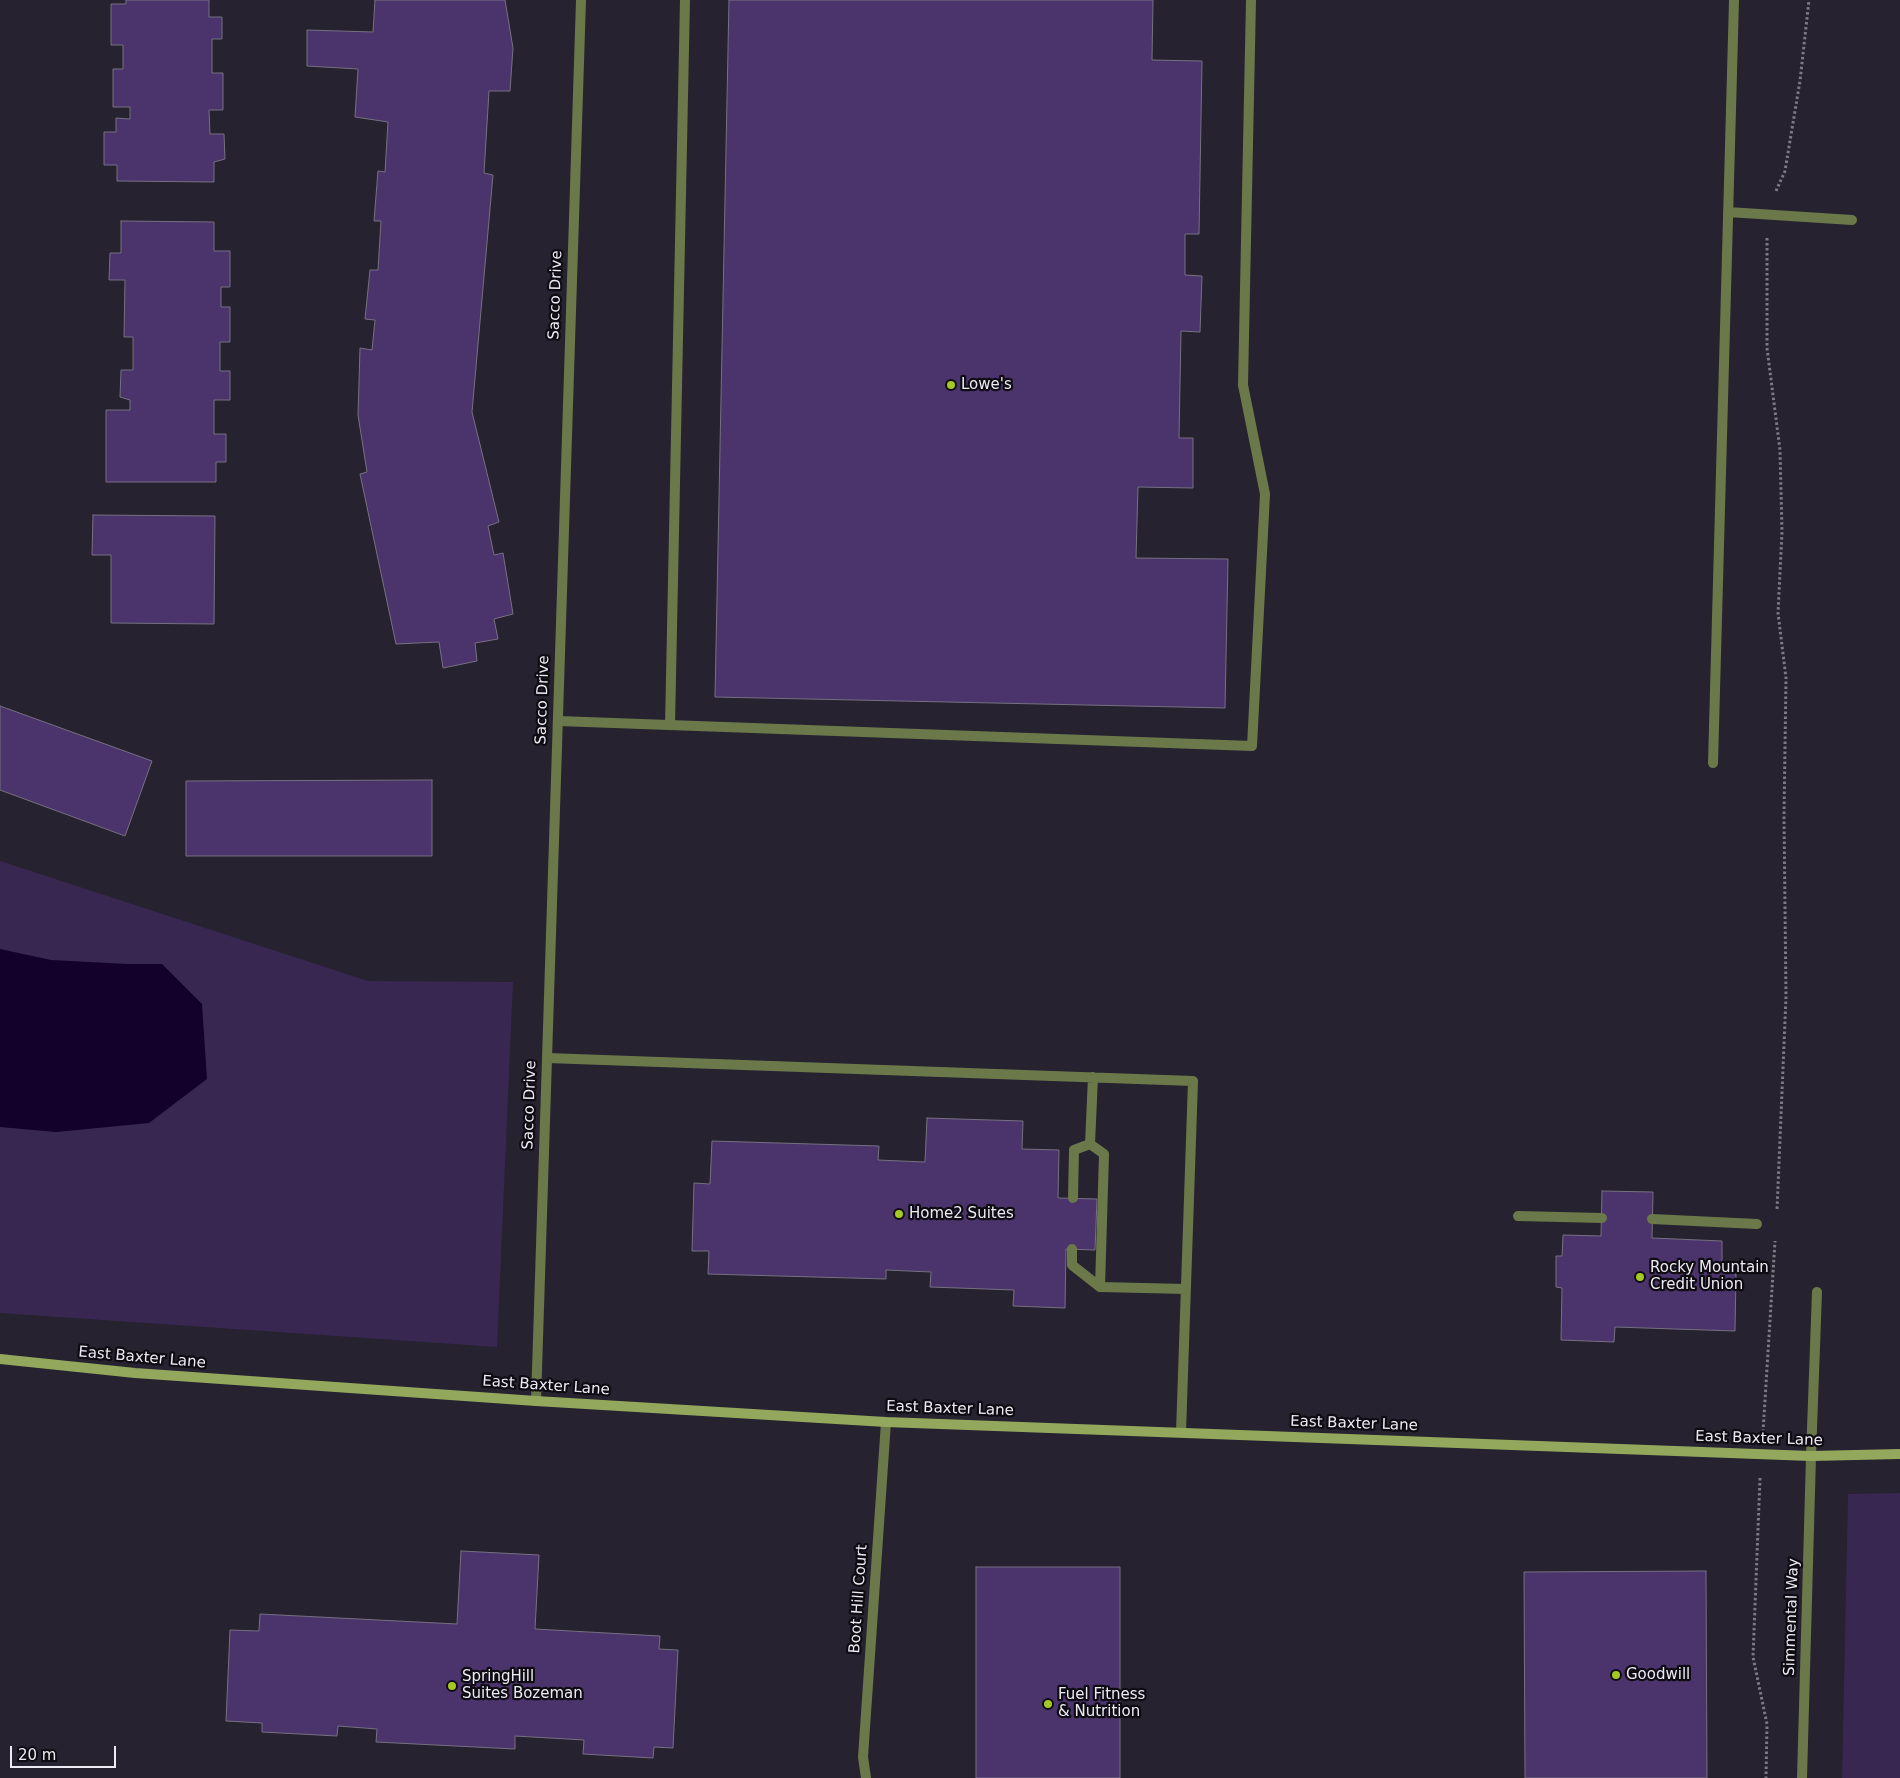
<!DOCTYPE html>
<style>
body{margin:0}
#map{position:relative;width:1900px;height:1778px;overflow:hidden;background:#26222f;font-family:"DejaVu Sans",sans-serif}
canvas{display:block}
.scale{position:absolute;left:10px;top:1746px;width:106px;height:22px;box-sizing:border-box;border:2px solid #edeaf3;border-top:0;padding-left:6px;font-size:15px;line-height:18px;white-space:nowrap;color:#edeaf3;-webkit-text-stroke:4px #0e0c12;paint-order:stroke}
</style>
<div id="map">
<canvas width="1900" height="1778"></canvas>
<div class="scale">20 m</div>
</div>
<script>
const ctx = document.querySelector('canvas').getContext('2d');
ctx.lineJoin = 'round';
function paint(path, color) { ctx.fillStyle = color; ctx.fill(path, 'evenodd'); }
const shape = rows => new Path2D(rows.map(r => 'M' + r).join(''));
function strokePath(path, color, width, dash) { ctx.strokeStyle = color; ctx.lineWidth = width; ctx.lineCap = dash ? 'butt' : 'round'; ctx.setLineDash(dash || []); ctx.stroke(path); }
function write(font, color, halo, rows, align = 'center') {
  ctx.font = font + ' "DejaVu Sans",sans-serif'; ctx.lineWidth = 4.5; ctx.setLineDash([]); ctx.textBaseline = 'middle'; ctx.strokeStyle = halo; ctx.fillStyle = color; for (const [text, x, y, turn = 0] of rows) {
    ctx.save(); ctx.translate(x, y); ctx.rotate((+turn || 0) * Math.PI / 180); ctx.textAlign = isNaN(turn) ? turn : align; if (halo) ctx.strokeText(text, 0, 0); ctx.fillText(text, 0, 0); ctx.restore();
  }
}
paint(shape([
 [0,861,368,981,513,982,497,1347,0,1313],
 [1900,1493,1900,1778,1842,1778,1848,1494]
]), '#382751');
paint(shape([
 [0,949,51,960,127,964,162,964,202,1004,207,1079,149,1123,56,1132,0,1127]
]), '#13002b');
const building = shape([
 [126,0,209,0,209,17,222,17,222,39,212,39,212,73,223,73,223,110,209,110,210,134,224,134,225,159,214,162,214,182,117,181,117,165,104,165,104,132,116,132,116,118,130,119,130,107,113,107,113,69,123,69,123,45,111,45,111,4,126,4,126,0],
 [375,0,505,0,513,48,510,91,489,91,484,173,493,175,472,412,499,522,488,526,494,555,503,553,513,614,494,619,498,639,475,643,477,661,443,668,439,642,396,644,360,474,367,472,358,415,360,348,372,350,375,320,365,319,370,270,378,270,381,221,374,221,378,171,385,172,388,122,355,117,358,69,307,66,307,30,373,32,375,0],
 [729,0,1153,0,1152,60,1202,61,1199,234,1185,234,1185,275,1202,276,1200,332,1181,331,1179,438,1193,438,1193,488,1138,487,1136,558,1228,559,1225,708,715,697,729,0],
 [121,221,214,222,214,251,230,251,230,287,221,287,221,307,230,307,230,342,220,342,220,371,230,371,230,400,214,400,214,434,226,434,226,462,216,462,216,482,106,482,106,410,130,410,130,400,120,397,121,370,133,370,133,337,124,337,125,280,109,280,110,253,121,253,121,221],
 [93,515,215,516,214,624,111,623,111,555,92,555,93,515],
 [0,706,152,761,125,836,0,790,0,706],
 [432,780,432,856,186,856,186,781,432,780],
 [927,1118,1023,1121,1022,1149,1059,1150,1058,1198,1097,1199,1095,1250,1066,1249,1065,1308,1013,1306,1014,1290,930,1287,931,1272,886,1270,886,1279,708,1274,709,1251,692,1251,694,1183,710,1184,712,1141,879,1146,878,1160,925,1162,927,1118],
 [1602,1191,1653,1192,1652,1238,1722,1241,1722,1273,1736,1274,1735,1331,1615,1327,1614,1342,1561,1340,1562,1288,1556,1287,1556,1256,1562,1256,1563,1235,1601,1236,1602,1191],
 [461,1551,539,1555,535,1629,660,1636,659,1649,678,1650,673,1748,654,1747,653,1758,583,1754,584,1740,515,1736,515,1749,376,1742,377,1729,338,1726,337,1736,262,1732,262,1723,226,1721,230,1630,259,1631,260,1614,457,1624,461,1551],
 [976,1567,1120,1567,1120,1778,976,1778,976,1567],
 [1706,1571,1707,1778,1525,1778,1524,1572,1706,1571]
]);
paint(building, '#4b346c');
strokePath(building, '#767181', 1);
strokePath(shape([
 [1776,191,1785,171,1800,81,1809,0],
 [1767,238,1767,348,1780,450,1782,532,1778,613,1786,678,1784,817,1786,997,1777,1210],
 [1763,1432,1775,1241],
 [1760,1478,1753,1657,1767,1724,1766,1778]
]), '#7e7a85', 3, [2.5, 2.5]);
strokePath(shape([
 [1728,212,1852,220],
 [558,721,1252,746,1265,494,1243,385,1251,0],
 [670,725,685,0],
 [1713,763,1734,0],
 [547,1058,1193,1081,1181,1432],
 [1090,1144,1104,1154,1100,1287],
 [1073,1198,1074,1150,1090,1144,1093,1077],
 [1518,1216,1602,1218],
 [1652,1219,1757,1224],
 [1072,1249,1072,1265,1100,1287,1186,1289],
 [1811,1456,1817,1292]
]), '#6b784a', 10);
strokePath(shape([
 [536,1401,581,0],
 [866,1778,863,1757,886,1422]
]), '#6b784a', 10);
strokePath(shape([
 [1802,1778,1811,1456]
]), '#6b784a', 10);
strokePath(shape([
 [0,1359,135,1373,536,1401,886,1422,1811,1456,1900,1454]
]), '#93a85c', 10);
for (const [x, y, r, color] of [
 [951,385,5,"#a5c823"],
 [899,1214,5,"#a5c823"],
 [1640,1277,5,"#a5c823"],
 [1616,1675,5,"#a5c823"],
 [452,1686,5,"#a5c823"],
 [1048,1704,5,"#a5c823"]
]) { const dot = new Path2D(); dot.arc(x, y, r, 0, 2 * Math.PI); ctx.fillStyle = color; ctx.fill(dot); strokePath(dot, '#0e0c12', 2); }
write('15px', '#edeaf3', '#0e0c12', [
 ["Sacco Drive",556,295,-88],
 ["Sacco Drive",543,700,-88],
 ["Sacco Drive",530,1105,-88],
 ["East Baxter Lane",142,1358,5],
 ["East Baxter Lane",546,1386,4],
 ["East Baxter Lane",950,1409,2],
 ["East Baxter Lane",1354,1424,2],
 ["East Baxter Lane",1759,1439,2],
 ["Boot Hill Court",859,1599,-86],
 ["Simmental Way",1792,1617,-88]
]);
write('15px', '#edeaf3', '#0e0c12', [
 ["Lowe's",961,385],
 ["Home2 Suites",909,1214],
 ["Rocky Mountain",1650,1268],
 ["Credit Union",1650,1285],
 ["Goodwill",1626,1675],
 ["SpringHill",462,1677],
 ["Suites Bozeman",462,1694],
 ["Fuel Fitness",1058,1695],
 ["& Nutrition",1058,1712]
], 'left');
</script>
